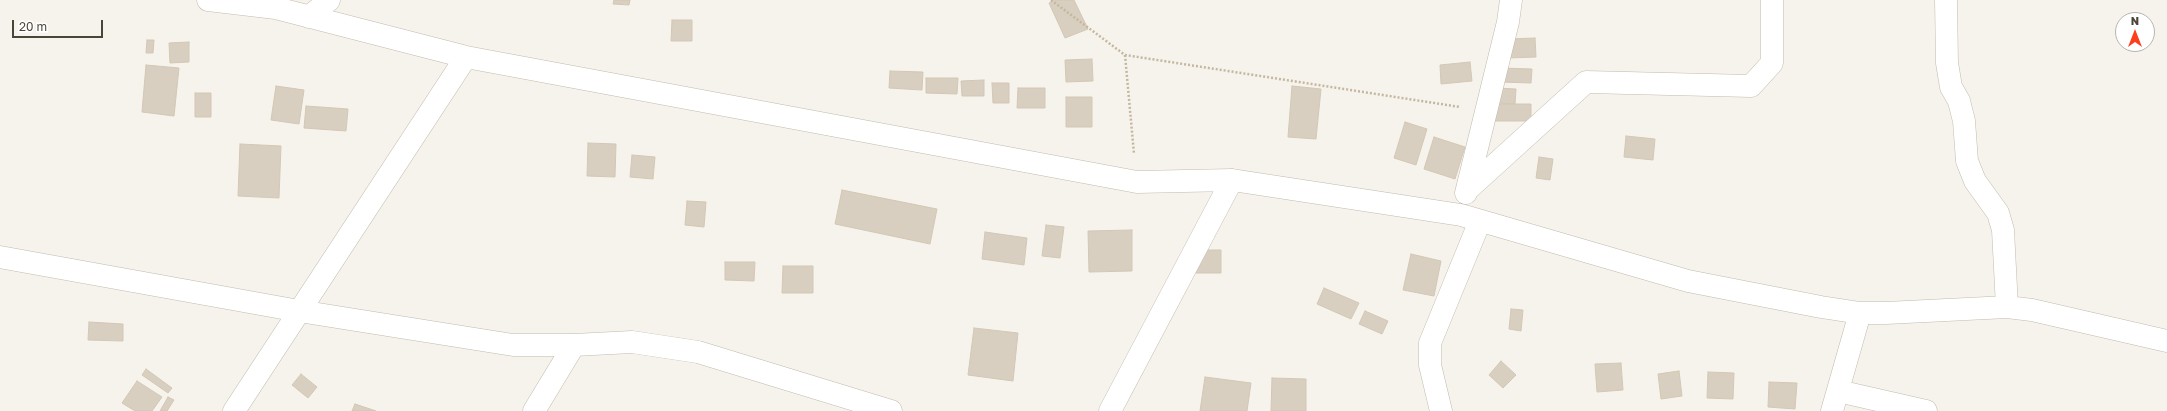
<!DOCTYPE html>
<style>
body{margin:0}
#map{position:relative;width:2167px;height:411px;overflow:hidden;background:#f6f3ec;font-family:"Golos Text",sans-serif}
canvas{display:block}
.north{position:absolute;left:2115px;top:12px;width:40px;height:40px;box-sizing:border-box;background:#fff;border:1px solid #b7b4b0;border-radius:50%;rotate:0deg;font-size:11px;font-weight:700;line-height:16px;text-align:center;color:#4b4439}
.north::after{content:'';display:block;margin:auto;width:14px;height:18px;background:#fc3f1d;clip-path:polygon(50% 0,100% 100%,50% 72%,0 100%)}
.scale{position:absolute;left:12px;top:20px;width:91px;height:18px;box-sizing:border-box;border:2px solid #4b4439;border-top:0;padding-left:5px;font-size:12px;line-height:14px;white-space:nowrap;color:#4b4439;-webkit-text-stroke:3px #fff;paint-order:stroke}
</style>
<div id="map">
<canvas width="2167" height="411"></canvas>
<div class="north">N</div>
<div class="scale">20 m</div>
</div>
<script>
const ctx = document.querySelector('canvas').getContext('2d');
ctx.lineJoin = 'round';
function paint(path, color) { ctx.fillStyle = color; ctx.fill(path, 'evenodd'); }
const shape = rows => new Path2D(rows.map(r => 'M' + r).join(''));
function strokePath(path, color, width, dash) { ctx.strokeStyle = color; ctx.lineWidth = width; ctx.lineCap = dash ? 'butt' : 'round'; ctx.setLineDash(dash || []); ctx.stroke(path); }
const building = shape([
 [614,0,630,0,629,5,613,4,614,0],
 [1055,0,1074,0,1088,29,1065,38,1049,3,1055,0],
 [672,20,692,20,692,41,671,41,672,20],
 [1535,38,1536,57,1509,58,1508,39,1535,38],
 [147,40,154,40,153,53,146,53,147,40],
 [189,42,189,62,170,63,169,43,189,42],
 [1092,59,1093,81,1066,82,1065,60,1092,59],
 [1470,62,1472,81,1441,84,1440,65,1470,62],
 [146,65,179,68,174,116,142,112,146,65],
 [1500,68,1532,69,1531,83,1500,82,1500,68],
 [890,71,923,72,922,90,889,88,890,71],
 [926,78,958,78,957,94,926,93,926,78],
 [984,80,984,96,962,96,961,81,984,80],
 [992,83,1009,83,1009,103,993,103,992,83],
 [276,86,304,90,299,124,271,120,276,86],
 [1292,86,1321,89,1316,139,1288,137,1292,86],
 [1018,88,1045,88,1045,108,1017,108,1018,88],
 [1496,88,1516,89,1515,104,1496,103,1496,88],
 [195,93,211,93,211,117,195,117,195,93],
 [1066,97,1092,97,1092,127,1066,127,1066,97],
 [1493,104,1531,104,1531,121,1493,121,1493,104],
 [306,106,348,109,346,131,304,128,306,106],
 [1405,122,1427,129,1416,165,1394,158,1405,122],
 [1626,136,1655,139,1653,160,1624,157,1626,136],
 [1434,137,1465,147,1455,179,1424,169,1434,137],
 [588,143,616,144,615,177,587,176,588,143],
 [240,144,281,146,279,198,238,196,240,144],
 [632,155,655,157,653,179,630,177,632,155],
 [1539,157,1553,159,1550,180,1536,178,1539,157],
 [842,190,937,209,930,244,835,224,842,190],
 [687,201,706,202,704,227,685,225,687,201],
 [1046,225,1064,227,1060,258,1042,256,1046,225],
 [1132,230,1132,271,1089,272,1088,231,1132,230],
 [985,232,1027,238,1024,265,982,259,985,232],
 [1184,250,1221,250,1221,273,1184,273,1184,250],
 [1411,254,1441,261,1434,296,1403,290,1411,254],
 [725,262,755,262,754,281,725,280,725,262],
 [783,266,813,266,813,293,782,293,783,266],
 [1324,288,1359,303,1351,319,1317,304,1324,288],
 [1511,309,1523,310,1521,331,1509,329,1511,309],
 [1365,311,1388,321,1382,334,1359,324,1365,311],
 [89,322,123,324,123,341,88,340,89,322],
 [974,328,1018,333,1013,381,968,375,974,328],
 [1501,361,1516,375,1503,388,1489,375,1501,361],
 [1621,363,1623,390,1597,392,1595,364,1621,363],
 [146,369,172,388,168,393,142,375,146,369],
 [1679,371,1682,396,1661,399,1658,374,1679,371],
 [1708,372,1734,373,1733,399,1707,398,1708,372],
 [301,374,317,387,308,398,292,385,301,374],
 [1205,377,1251,383,1247,411,1200,411,1205,377],
 [1272,378,1306,379,1306,411,1271,411,1272,378],
 [137,381,162,397,152,411,135,411,122,403,137,381],
 [1769,382,1797,383,1795,409,1768,407,1769,382],
 [168,397,174,400,167,411,160,411,168,397],
 [355,404,376,411,352,411,355,404]
]);
paint(building, '#d8cfc1');
strokePath(building, '#d3c7b4', 1);
const minor = shape([
 [208,0,276,8,466,57,1137,182,1232,180,1461,215,1688,281,1821,307,1860,313,1886,313,2007,307,2032,310,2167,341],
 [1946,0,1947,63,1951,87,1959,101,1964,121,1967,161,1975,181,1998,213,2003,230,2007,307],
 [309,17,329,0],
 [1467,190,1586,82,1751,86,1772,63,1772,0],
 [1466,193,1508,22,1511,0],
 [0,257,299,311,513,345,574,345,632,342,698,352,891,411],
 [1838,391,1926,411],
 [234,411,466,57],
 [534,411,574,345],
 [1110,411,1232,180],
 [1441,411,1430,365,1430,343,1480,221],
 [1832,411,1860,313]
]);
strokePath(minor, '#c2bbae', 23);
strokePath(shape([
 [1051,0,1125,55,1460,107],
 [1125,55,1134,154]
]), '#c4b79f', 2.5, [2, 2]);
strokePath(minor, '#fff', 22);
</script>
